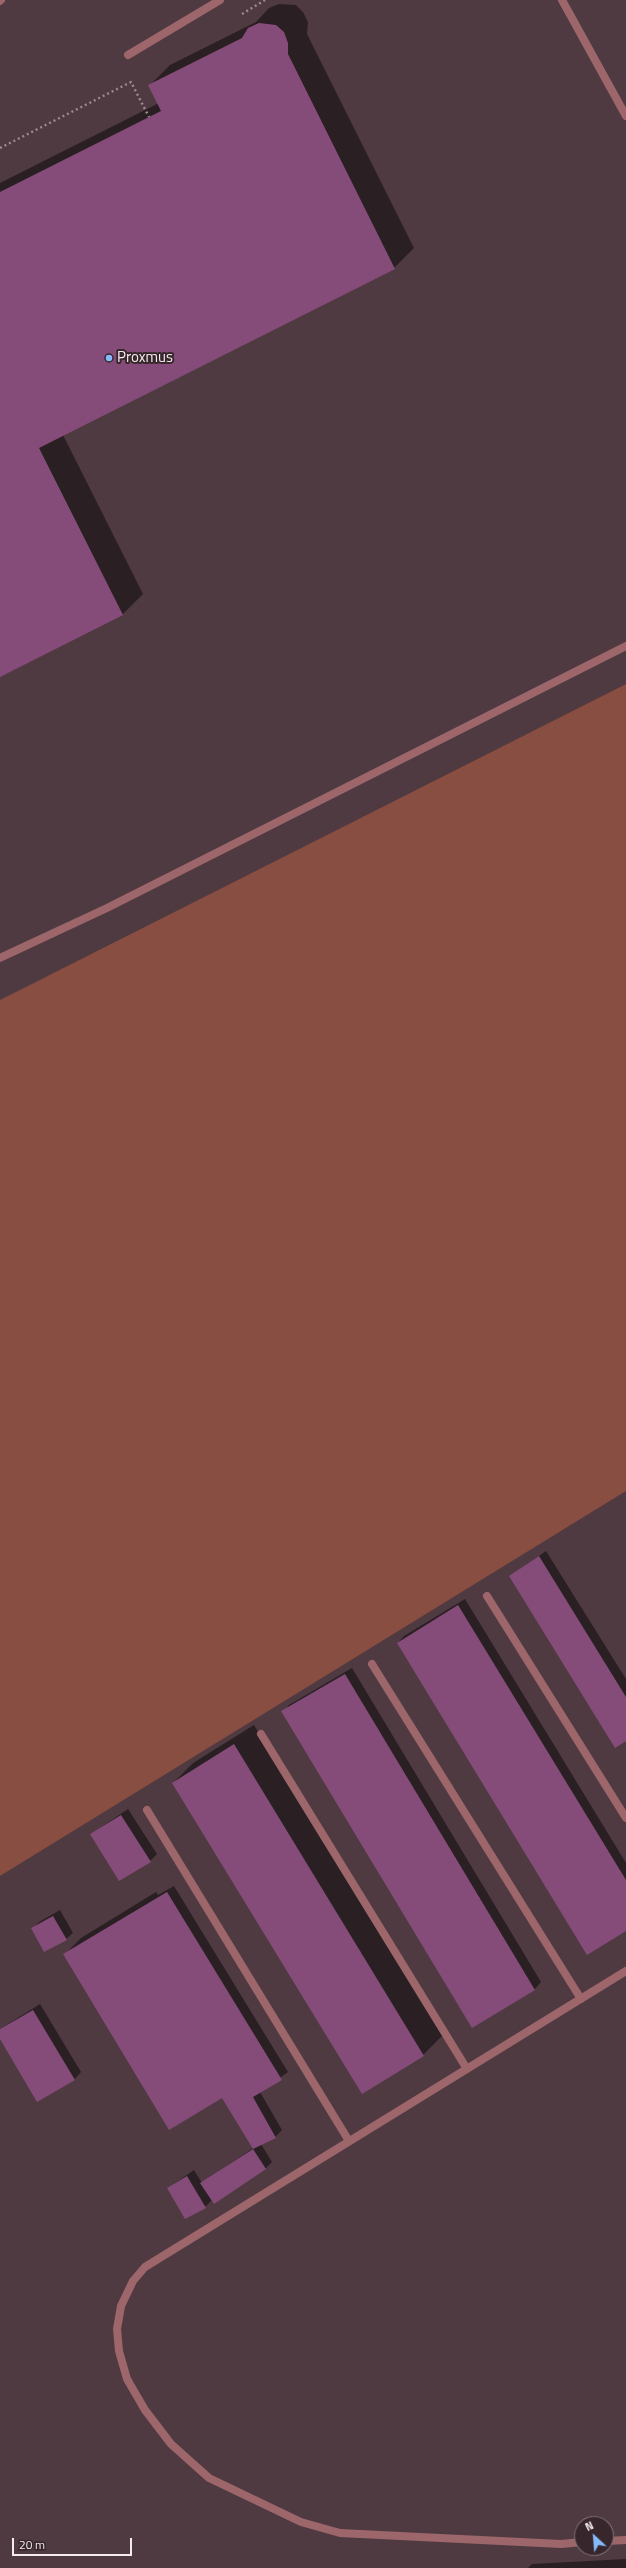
<!DOCTYPE html>
<style>
body{margin:0}
#map{position:relative;width:626px;height:2568px;overflow:hidden;background:#423137;font-family:"Titillium Web",sans-serif}
canvas{display:block}
.north{position:absolute;left:574px;top:2516px;width:40px;height:40px;box-sizing:border-box;background:#37272d;border:1px solid #83757a;border-radius:50%;rotate:334deg;font-size:11px;font-weight:700;line-height:16px;text-align:center;color:#f5eaee}
.north::after{content:'';display:block;margin:auto;width:14px;height:18px;background:#86bbfb;clip-path:polygon(50% 0,100% 100%,50% 72%,0 100%)}
.scale{position:absolute;left:12px;top:2538px;width:120px;height:18px;box-sizing:border-box;border:2px solid #f5eaee;border-top:0;padding-left:5px;font-size:12px;line-height:14px;white-space:nowrap;color:#f5eaee;-webkit-text-stroke:3px #37272d;paint-order:stroke}
</style>
<div id="map">
<canvas width="626" height="2568"></canvas>
<div class="north">N</div>
<div class="scale">20 m</div>
</div>
<script>
const ctx = document.querySelector('canvas').getContext('2d');
ctx.lineJoin = 'round';
function paint(path, color) { ctx.fillStyle = color; ctx.fill(path, 'evenodd'); }
const shape = rows => new Path2D(rows.map(r => 'M' + r).join(''));
function strokePath(path, color, width, dash) { ctx.strokeStyle = color; ctx.lineWidth = width; ctx.lineCap = dash ? 'butt' : 'round'; ctx.setLineDash(dash || []); ctx.stroke(path); }
function write(font, color, halo, rows, align = 'center') {
  ctx.font = font + ' "Titillium Web",sans-serif'; ctx.lineWidth = 4; ctx.setLineDash([]); ctx.textBaseline = 'middle'; ctx.strokeStyle = halo; ctx.fillStyle = color; for (const [text, x, y, turn = 0] of rows) {
    ctx.save(); ctx.translate(x, y); ctx.rotate((+turn || 0) * Math.PI / 180); ctx.textAlign = isNaN(turn) ? turn : align; if (halo) ctx.strokeText(text, 0, 0); ctx.fillText(text, 0, 0); ctx.restore();
  }
}
paint(shape([
 [0,0,626,0,626,684,0,1000],
 [626,1491,626,2568,0,2568,0,1876],
 [582,2524,606,2524,606,2548,582,2548]
]), '#503a42');
paint(shape([
 [626,684,626,1491,0,1876,0,1000]
]), '#884e41');
paint(shape([
 [279,4,296,5,303,12,308,22,307,34,414,248,394,268,63,435,143,594,123,614,0,676,0,183,159,103,150,85,170,65,256,22,269,8],
 [546,1551,626,1679,626,1740,510,1576],
 [465,1599,626,1863,626,1930,398,1643,404,1636],
 [352,1668,541,1982,535,1989,472,2027,283,1712,289,1705],
 [254,1725,443,2035,423,2055,173,1783,193,1763],
 [128,1809,157,1854,150,1861,91,1834],
 [174,1886,288,2072,260,2092,282,2130,275,2137,261,2144,272,2162,265,2169,212,2200,205,2207,168,2188,194,2170,202,2183,253,2148,223,2097,64,1955,81,1938,156,1892,158,1895],
 [60,1910,73,1933,66,1939,32,1929,39,1922],
 [40,2004,81,2072,75,2079,38,2101,0,2037,0,2029],
 [626,2559,626,2568,528,2568,532,2564]
]), '#0007');
paint(shape([
 [259,23,276,25,284,32,288,43,288,54,395,269,39,448,123,615,0,677,0,192,161,111,148,85,242,38,248,28],
 [539,1556,626,1697,626,1741,615,1748,509,1576],
 [458,1605,626,1880,626,1931,587,1955,397,1643],
 [345,1674,535,1990,472,2028,281,1711],
 [234,1744,424,2056,362,2094,172,1783],
 [121,1815,151,1862,119,1881,90,1834],
 [167,1892,282,2080,253,2097,276,2138,253,2149,222,2098,169,2130,63,1954],
 [53,1916,67,1940,44,1952,31,1928],
 [33,2010,75,2080,37,2102,0,2039,0,2029],
 [253,2149,266,2169,214,2204,200,2183],
 [187,2176,206,2208,185,2219,167,2188]
]), '#854c7a');
strokePath(shape([
 [242,14,265,0],
 [0,148,131,82,149,117]
]), '#998b90', 2.5, [2, 3]);
strokePath(shape([
 [562,0,626,116],
 [0,1,1,0],
 [128,55,220,0],
 [0,958,107,908,626,646],
 [487,1596,626,1818],
 [372,1664,581,1999],
 [261,1734,467,2069],
 [147,1810,349,2141],
 [606,2541,626,2540],
 [582,2542,561,2544,340,2533,301,2522,209,2478,171,2444,145,2410,127,2379,119,2351,117,2329,121,2306,133,2281,145,2267,626,1971]
]), '#9d666a', 8);
for (const [x, y, r, color] of [
 [109,358,4,"#86bbfb"]
]) { const dot = new Path2D(); dot.arc(x, y, r, 0, 2 * Math.PI); ctx.fillStyle = color; ctx.fill(dot); strokePath(dot, '#37272d', 1.5); }
write('15px', '#f5eaee', '#37272d', [
 ["Proxmus",117,358]
], 'left');
</script>
